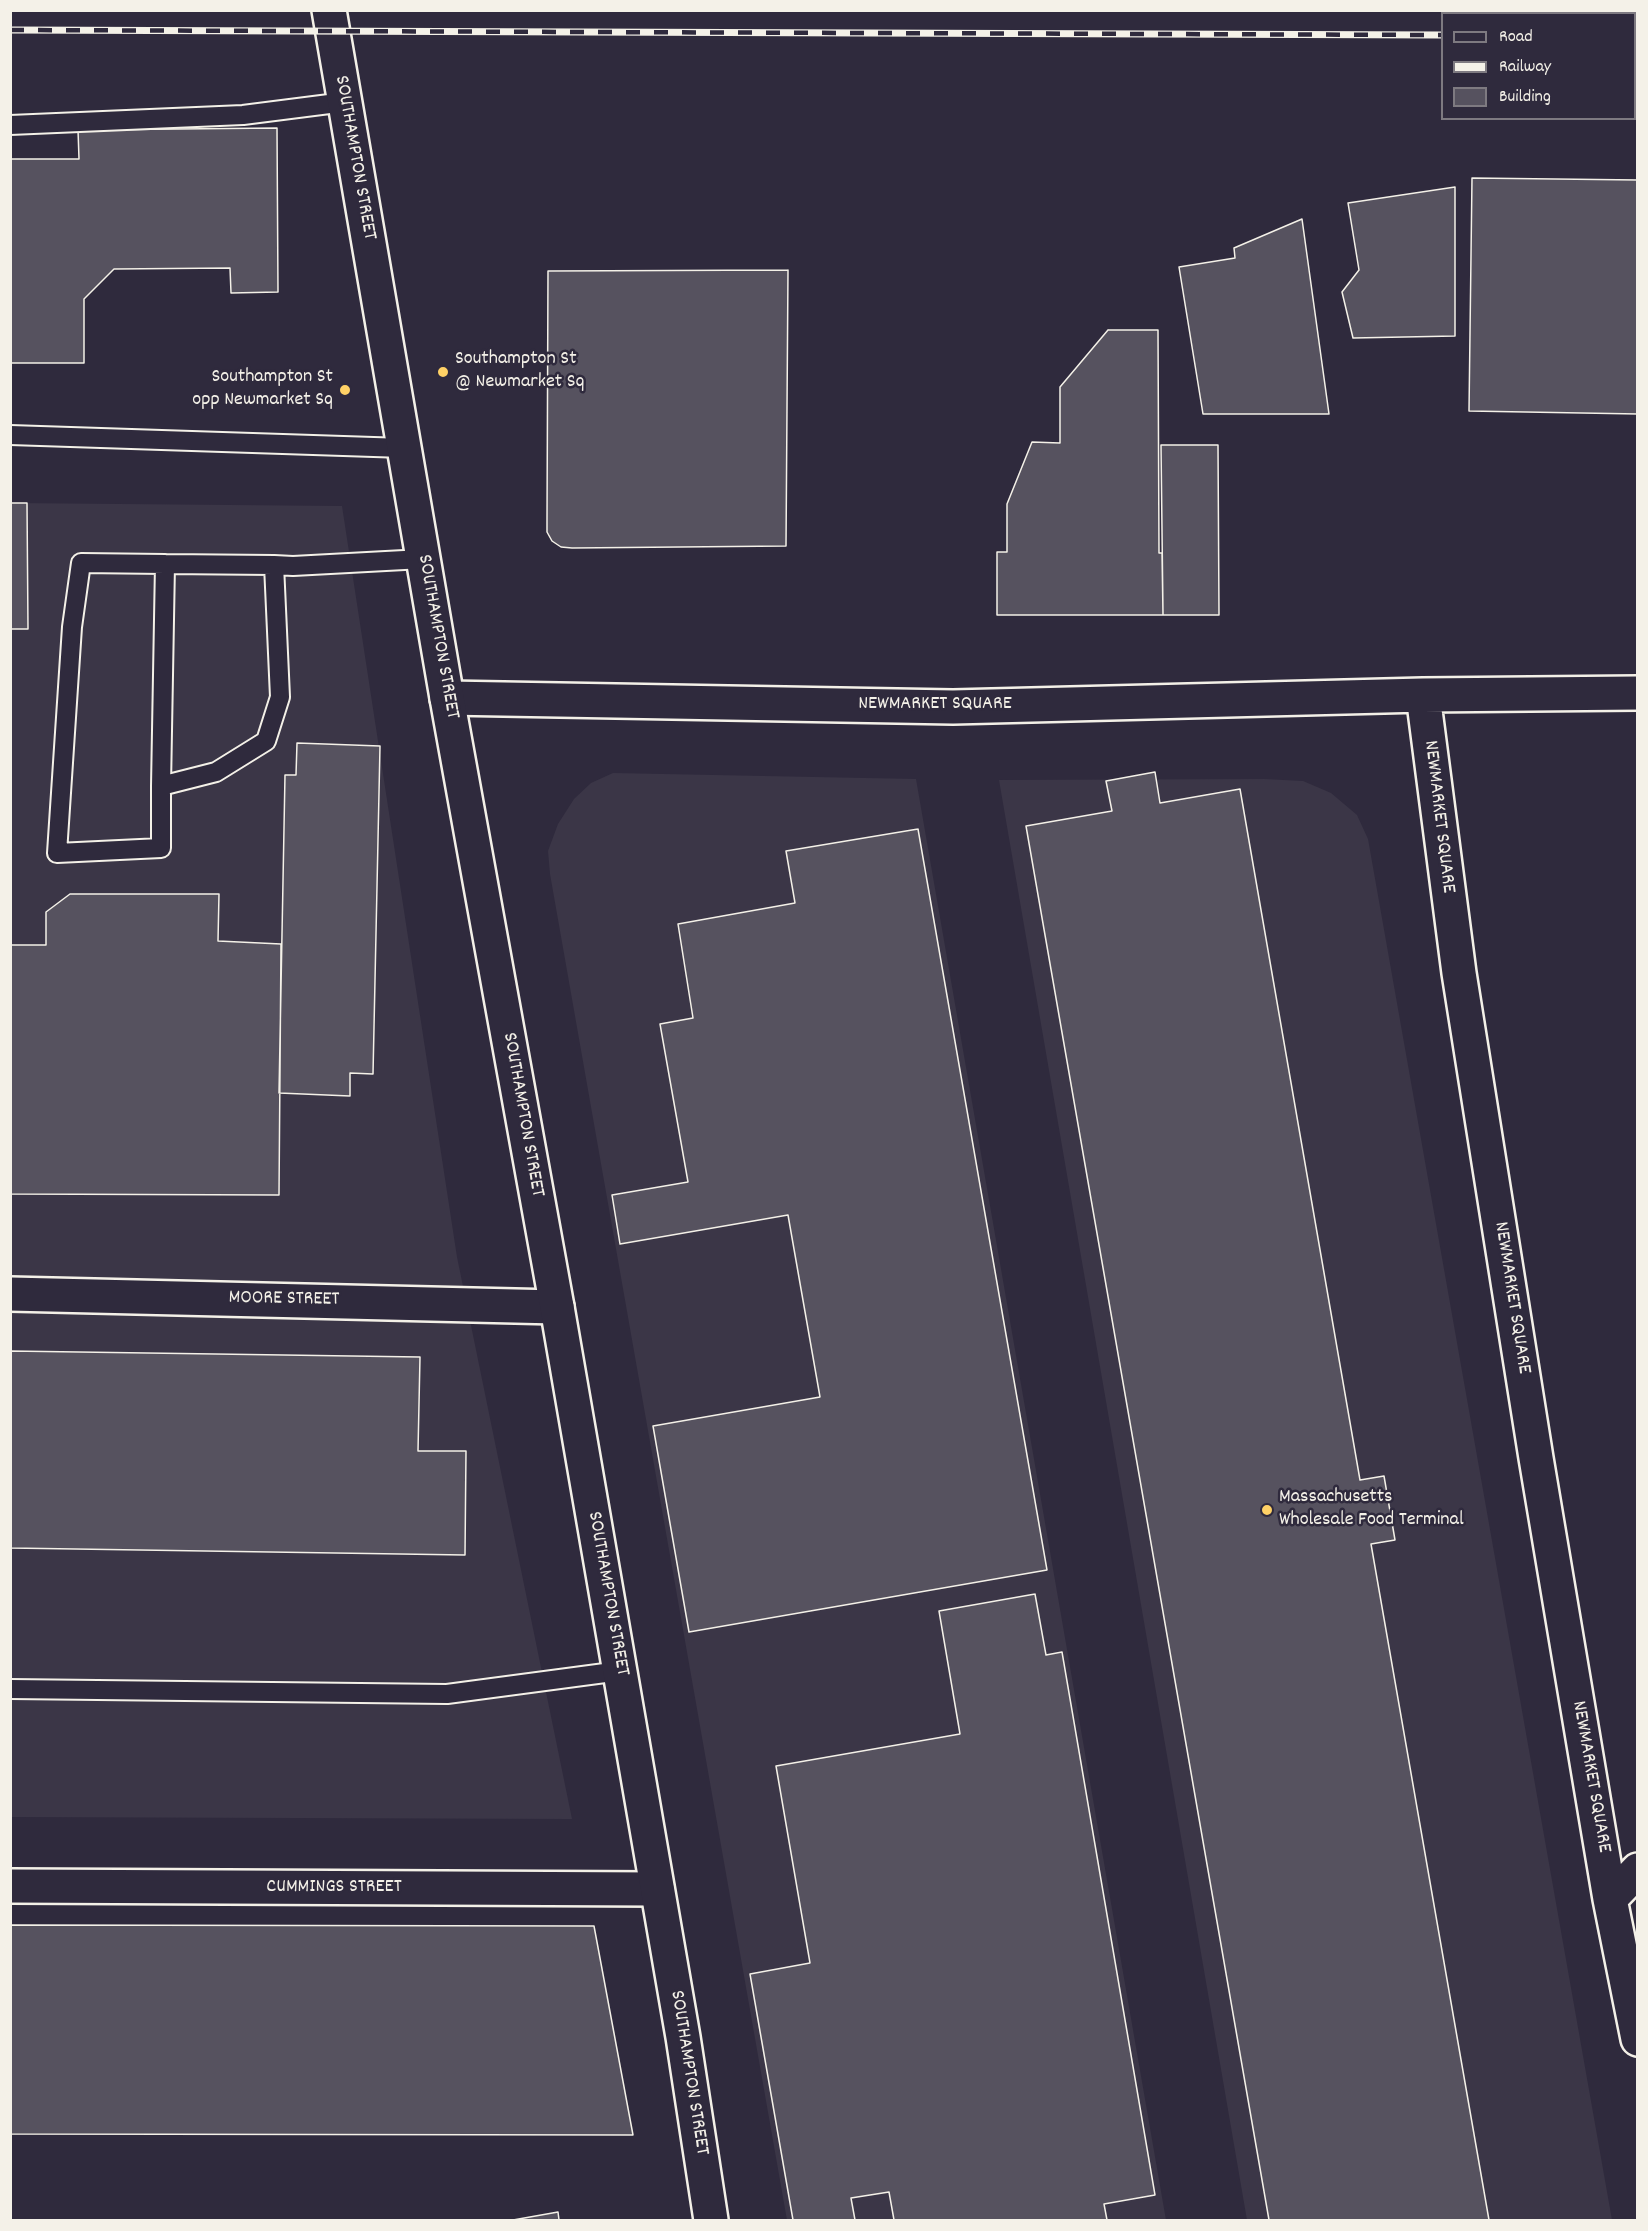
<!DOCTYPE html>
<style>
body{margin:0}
#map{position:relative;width:1648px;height:2231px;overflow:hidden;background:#2f2a3d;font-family:Dekko,sans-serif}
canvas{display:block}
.frame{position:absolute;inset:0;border:12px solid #f4f1e8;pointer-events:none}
.legend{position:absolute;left:1441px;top:12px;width:195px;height:108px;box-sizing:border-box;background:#2f2a3d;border:2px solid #7e7a81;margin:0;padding:8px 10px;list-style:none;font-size:18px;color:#f4f1e8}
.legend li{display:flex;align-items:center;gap:12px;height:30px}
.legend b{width:30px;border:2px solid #7e7a81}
</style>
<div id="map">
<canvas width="1648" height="2231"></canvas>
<div class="frame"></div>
<ul class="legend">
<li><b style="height:8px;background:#2f2a3d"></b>Road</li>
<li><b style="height:8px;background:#f4f1e8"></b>Railway</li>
<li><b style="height:16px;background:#56525f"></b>Building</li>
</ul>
</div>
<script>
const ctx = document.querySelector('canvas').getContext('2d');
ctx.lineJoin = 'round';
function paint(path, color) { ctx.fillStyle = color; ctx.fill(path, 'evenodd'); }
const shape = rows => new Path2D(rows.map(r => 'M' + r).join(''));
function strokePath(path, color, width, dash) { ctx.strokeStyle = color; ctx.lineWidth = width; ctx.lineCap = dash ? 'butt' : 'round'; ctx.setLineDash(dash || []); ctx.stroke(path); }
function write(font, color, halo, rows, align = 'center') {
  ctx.font = font + ' Dekko,sans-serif'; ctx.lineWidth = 5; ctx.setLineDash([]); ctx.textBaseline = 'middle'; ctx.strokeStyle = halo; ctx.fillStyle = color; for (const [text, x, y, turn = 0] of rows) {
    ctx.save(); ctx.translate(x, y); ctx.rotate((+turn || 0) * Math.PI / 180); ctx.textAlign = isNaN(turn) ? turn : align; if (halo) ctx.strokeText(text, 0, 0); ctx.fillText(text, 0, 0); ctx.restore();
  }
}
paint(shape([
 [11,503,342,506,457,1257,572,1819,11,1817],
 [613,773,916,779,1166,2220,787,2220,550,874,548,851,558,824,574,799,591,783],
 [1264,779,1303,781,1331,793,1357,815,1368,839,1612,2220,1247,2220,999,780]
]), '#3b3647');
const building = shape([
 [277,128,278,292,231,293,230,268,114,269,84,299,84,363,10,363,10,159,79,159,78,130,277,128],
 [1472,178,1638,180,1638,414,1469,411,1472,178],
 [1455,187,1455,336,1353,338,1342,292,1359,270,1348,203,1455,187],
 [1302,219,1329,414,1203,414,1179,267,1235,258,1234,248,1302,219],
 [788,270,786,546,572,548,561,547,552,541,547,532,547,522,548,271,788,270],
 [1108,330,1158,330,1159,553,1162,553,1163,615,997,615,997,552,1007,552,1007,504,1032,442,1060,443,1060,387,1108,330],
 [1161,445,1218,445,1219,615,1163,615,1161,445],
 [10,503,27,503,28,629,10,629,10,503],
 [297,743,380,746,373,1074,350,1073,350,1096,279,1093,285,775,296,775,297,743],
 [1155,772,1160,803,1240,789,1360,1480,1384,1476,1395,1540,1371,1544,1489,2220,1269,2220,1026,826,1112,811,1106,781,1155,772],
 [918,829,1047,1570,689,1632,653,1426,820,1397,788,1215,620,1244,612,1195,688,1182,660,1024,693,1018,678,924,795,903,786,851,918,829],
 [70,894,219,894,218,941,281,944,279,1195,10,1194,10,945,46,945,46,912,70,894],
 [10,1351,420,1357,418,1451,466,1451,465,1555,10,1548,10,1351],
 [1035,1594,1046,1655,1062,1652,1155,2195,1104,2204,1107,2220,894,2220,889,2192,851,2198,855,2220,793,2220,750,1974,810,1963,776,1766,960,1734,939,1611,1035,1594],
 [10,1925,594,1926,633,2135,10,2134,10,1925],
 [558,2212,559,2220,513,2220,558,2212]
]);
paint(building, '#56525f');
strokePath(building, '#f4f1e8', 1.5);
const lane = shape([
 [10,125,243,115,345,102],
 [10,435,404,448],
 [274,565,280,697,266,741,216,772,161,786,161,848,57,853,72,627,81,563,165,564,274,565,293,566,423,559],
 [161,786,165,564],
 [10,1689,447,1694,620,1671]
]);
const street = shape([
 [1423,695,1459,973,1536,1458,1610,1899,1638,2039],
 [447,698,953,707,1423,695,1638,693],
 [10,1294,557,1307],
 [10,1886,657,1889],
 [1610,1899,1638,1870]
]);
const primary = shape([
 [329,10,447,698,557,1307,683,2037,711,2220]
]);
strokePath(lane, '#f4f1e8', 22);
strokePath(street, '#f4f1e8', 38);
strokePath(primary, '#f4f1e8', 38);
strokePath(lane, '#2f2a3d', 18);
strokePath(street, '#2f2a3d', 33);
strokePath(primary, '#2f2a3d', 33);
const rail = shape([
 [10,30,1442,35],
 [1634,36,1638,36]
]);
strokePath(rail, '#f4f1e8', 7);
strokePath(rail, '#2f2a3d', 4.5, [14]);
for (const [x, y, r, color] of [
 [443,372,6,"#ffd166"],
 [345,390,6,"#ffd166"],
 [1267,1510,6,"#ffd166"]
]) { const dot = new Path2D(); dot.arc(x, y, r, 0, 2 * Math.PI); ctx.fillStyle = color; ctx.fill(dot); strokePath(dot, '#2f2a3d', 2); }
write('20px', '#f4f1e8', '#2f2a3d', [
 ["SOUTHAMPTON STREET",354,158,80],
 ["SOUTHAMPTON STREET",437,637,80],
 ["NEWMARKET SQUARE",935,705],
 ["NEWMARKET SQUARE",1438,817,83],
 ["SOUTHAMPTON STREET",522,1115,80],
 ["NEWMARKET SQUARE",1511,1298,81],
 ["MOORE STREET",284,1300,1],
 ["SOUTHAMPTON STREET",607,1594,80],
 ["NEWMARKET SQUARE",1590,1777,80],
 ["CUMMINGS STREET",334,1888],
 ["SOUTHAMPTON STREET",688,2073,81]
]);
write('20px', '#f4f1e8', '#2f2a3d', [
 ["Southampton St",455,360],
 ["@ Newmarket Sq",455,383],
 ["Southampton St",333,378,"right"],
 ["opp Newmarket Sq",333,401,"right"],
 ["Massachusetts",1279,1498],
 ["Wholesale Food Terminal",1279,1521]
], 'left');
</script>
